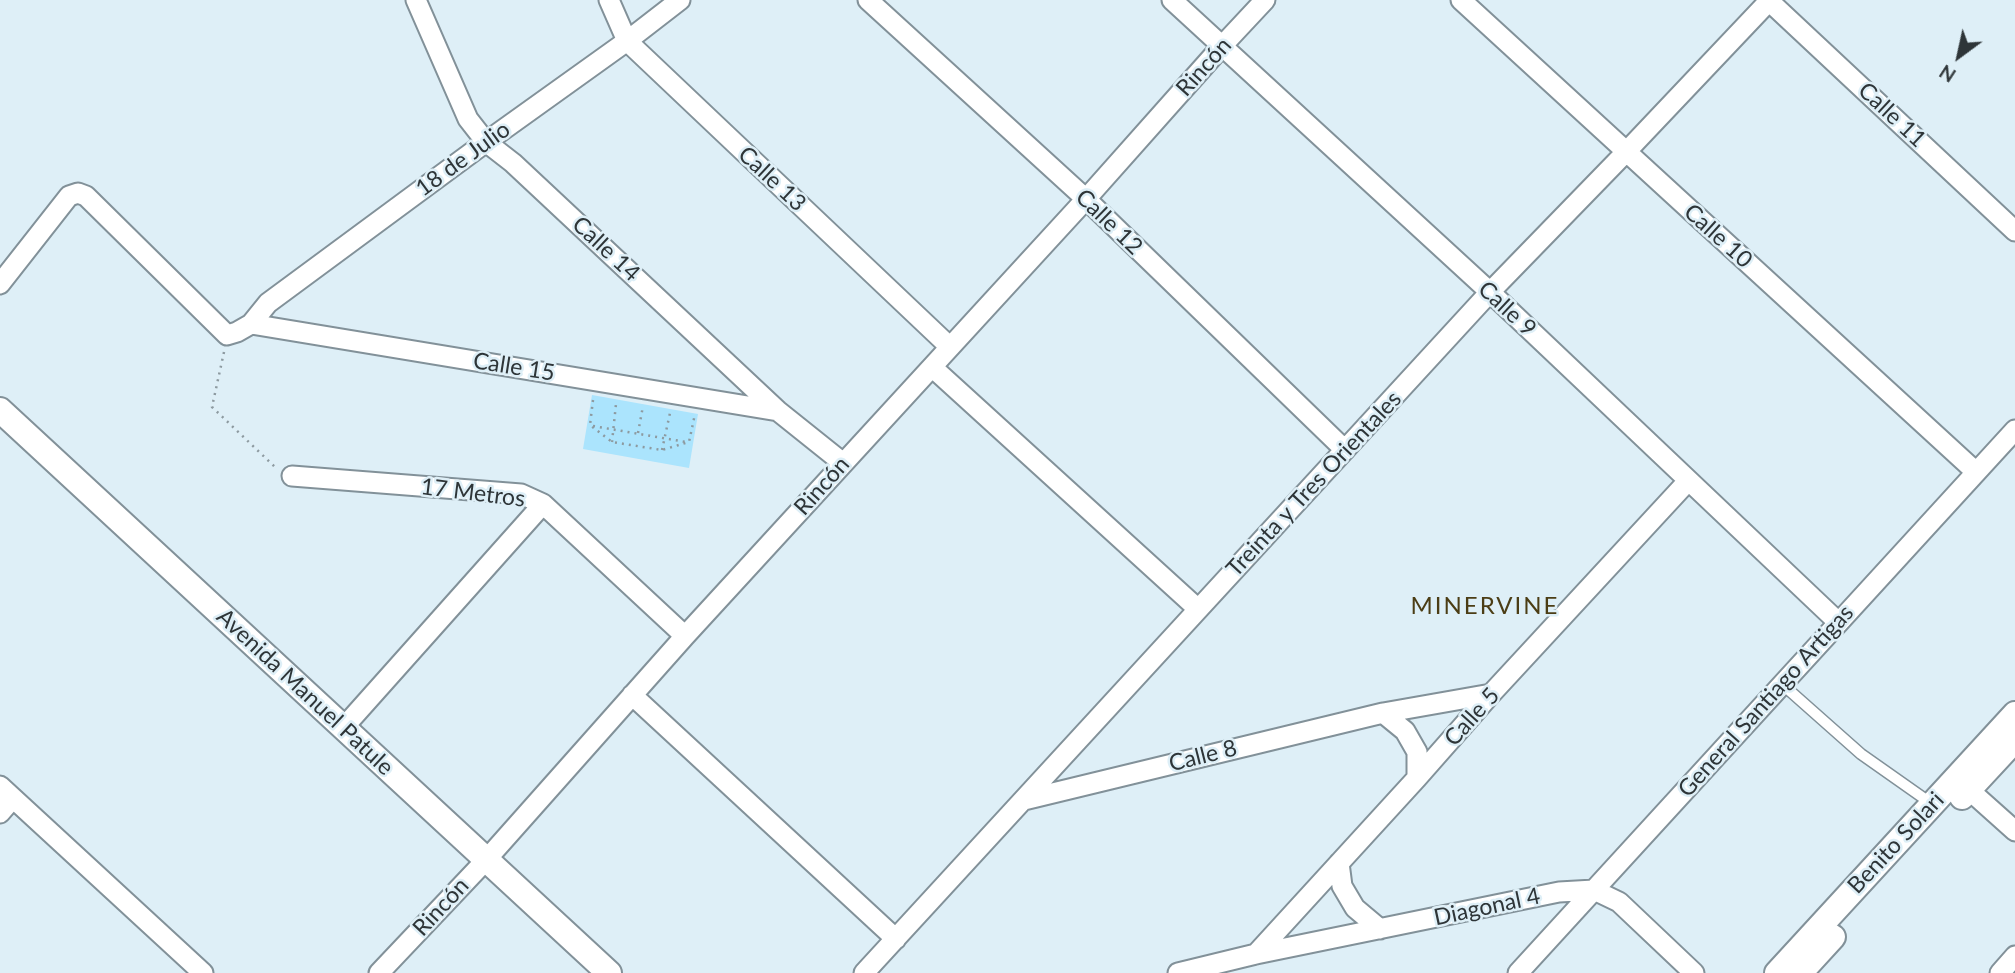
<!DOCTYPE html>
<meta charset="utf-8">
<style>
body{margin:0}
#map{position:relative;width:2015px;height:973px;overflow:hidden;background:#deeff7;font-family:Lato,sans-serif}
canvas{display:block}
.north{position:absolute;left:1924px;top:21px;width:70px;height:70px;-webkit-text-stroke:5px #deeff7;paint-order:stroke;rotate:213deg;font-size:19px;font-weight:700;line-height:28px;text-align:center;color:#2e3538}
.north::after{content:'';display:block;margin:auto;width:24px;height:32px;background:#2e3538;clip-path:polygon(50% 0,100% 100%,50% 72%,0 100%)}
</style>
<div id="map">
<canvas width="2015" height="973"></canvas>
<div class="north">N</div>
</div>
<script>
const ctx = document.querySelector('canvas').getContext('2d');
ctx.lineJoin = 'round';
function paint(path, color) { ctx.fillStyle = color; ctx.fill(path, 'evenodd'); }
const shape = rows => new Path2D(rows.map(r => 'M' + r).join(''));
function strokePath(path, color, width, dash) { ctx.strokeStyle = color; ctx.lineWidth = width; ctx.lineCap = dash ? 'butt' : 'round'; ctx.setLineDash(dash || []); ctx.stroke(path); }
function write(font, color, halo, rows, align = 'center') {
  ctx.font = font + ' Lato,sans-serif'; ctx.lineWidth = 5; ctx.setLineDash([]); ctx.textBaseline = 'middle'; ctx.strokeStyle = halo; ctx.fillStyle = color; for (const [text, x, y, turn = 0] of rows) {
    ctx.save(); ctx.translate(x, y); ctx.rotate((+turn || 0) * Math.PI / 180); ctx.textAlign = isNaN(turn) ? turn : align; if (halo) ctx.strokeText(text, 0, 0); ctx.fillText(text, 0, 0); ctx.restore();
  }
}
paint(shape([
 [592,395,698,414,689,468,583,449]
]), '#abe4fd');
const service = shape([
 [1782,684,1861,754,1932,804]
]);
const minor = shape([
 [416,0,468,119,486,142,513,163,778,411,843,463],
 [609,0,627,41,950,347],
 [868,0,1086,199,1345,450],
 [1172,0,1490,292,1838,622],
 [1461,0,1976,472],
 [1768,0,2015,231],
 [0,284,69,196,78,193,86,196,227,335,237,332,251,324,268,303,486,142,627,41,680,0],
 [251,324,778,411],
 [932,367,1198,609],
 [292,476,521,494,543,504,685,636],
 [632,695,896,939],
 [1383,713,1405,731,1417,752,1417,778],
 [344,727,543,504],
 [1958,780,2015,831],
 [0,786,203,973],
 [1024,800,1383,713,1491,694],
 [0,813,13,798],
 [1339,863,1342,886,1355,908,1380,929],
 [1256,954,1417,778,1491,694,1688,481],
 [379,973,486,860,685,636,1086,199,1222,46,1265,0],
 [864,973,1490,292,1626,152,1770,0],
 [1178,973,1256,954,1559,892,1594,890,1619,902,1694,973],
 [1518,973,2015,430],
 [2000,973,2015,956]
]);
const tertiary = shape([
 [0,410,609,973],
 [1962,797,2015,740],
 [1777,973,2015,714],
 [1800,973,1833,937]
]);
strokePath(service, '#829199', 13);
strokePath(minor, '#829199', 23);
strokePath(tertiary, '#829199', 28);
strokePath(shape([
 [224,352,212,407,275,467],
 [593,400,590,425,612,442,662,450,689,442,695,414],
 [593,426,686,442],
 [638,433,643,406],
 [612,442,616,404],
 [662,450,670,413]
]), '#8d9aa0', 2.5, [2, 5]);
strokePath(service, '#fff', 10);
strokePath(minor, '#fff', 19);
strokePath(tertiary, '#fff', 24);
write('23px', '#2e3538', '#deeff7', [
 ["Rincón",1204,67,-48],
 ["Calle 11",1892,115,43],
 ["18 de Julio",463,159,-36],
 ["Calle 13",772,179,43],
 ["Calle 12",1109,222,44],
 ["Calle 10",1718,236,42],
 ["Calle 14",606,249,43],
 ["Calle 9",1507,309,43],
 ["Calle 15",514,367,9],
 ["Treinta y Tres Orientales",1314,484,-47],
 ["Rincón",822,486,-48],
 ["17 Metros",473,493,7],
 ["Avenida Manuel Patule",305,692,43],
 ["General Santiago Artigas",1766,701,-48],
 ["Calle 5",1472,717,-48],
 ["Calle 8",1203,756,-14],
 ["Benito Solari",1896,843,-47],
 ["Rincón",441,907,-47],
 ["Diagonal 4",1487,907,-12]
]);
ctx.letterSpacing = '2px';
write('24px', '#4b3d15', '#deeff7', [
 ["MINERVINE",1485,606]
]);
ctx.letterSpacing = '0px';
</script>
